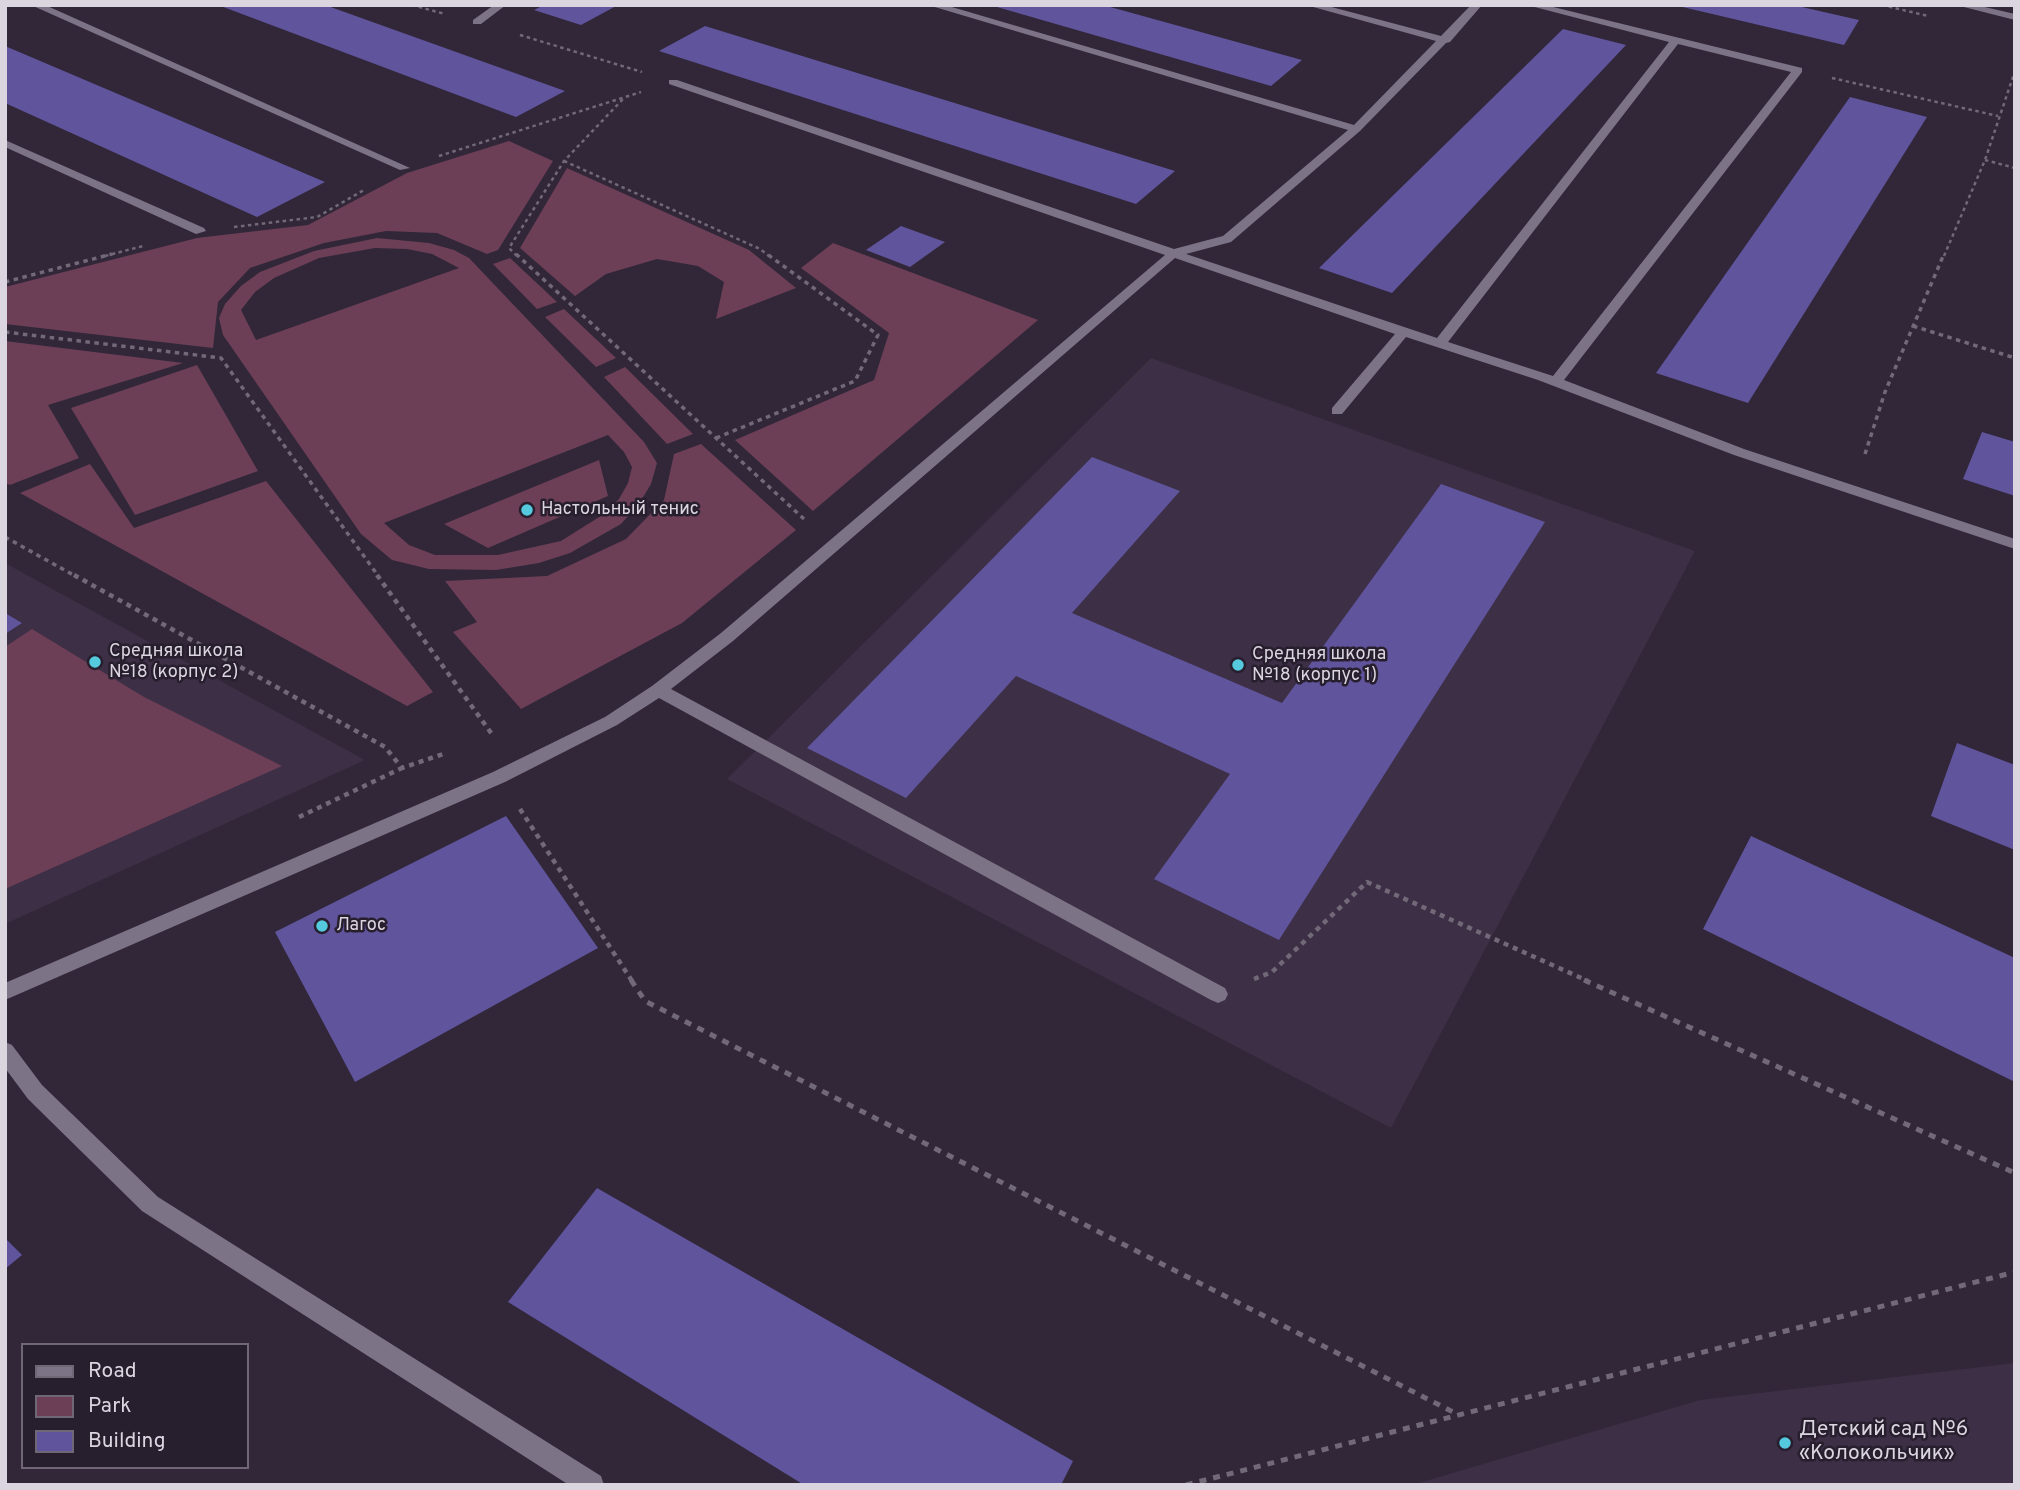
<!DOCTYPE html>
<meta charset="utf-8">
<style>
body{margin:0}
#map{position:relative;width:2020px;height:1490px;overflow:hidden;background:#312738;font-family:Overpass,sans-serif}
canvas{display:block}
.frame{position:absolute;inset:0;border:7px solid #dbd5e0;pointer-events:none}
.legend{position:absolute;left:21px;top:1343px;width:228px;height:126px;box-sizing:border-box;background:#271e2e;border:2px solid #6f6775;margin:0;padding:9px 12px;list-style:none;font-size:21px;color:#dbd5e0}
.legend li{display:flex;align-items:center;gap:14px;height:35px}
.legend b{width:35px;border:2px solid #6f6775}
</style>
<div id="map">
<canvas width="2020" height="1490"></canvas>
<div class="frame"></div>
<ul class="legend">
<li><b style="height:9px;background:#7d7387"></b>Road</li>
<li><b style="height:19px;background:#6c3f56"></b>Park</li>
<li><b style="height:19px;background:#60549c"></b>Building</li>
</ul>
</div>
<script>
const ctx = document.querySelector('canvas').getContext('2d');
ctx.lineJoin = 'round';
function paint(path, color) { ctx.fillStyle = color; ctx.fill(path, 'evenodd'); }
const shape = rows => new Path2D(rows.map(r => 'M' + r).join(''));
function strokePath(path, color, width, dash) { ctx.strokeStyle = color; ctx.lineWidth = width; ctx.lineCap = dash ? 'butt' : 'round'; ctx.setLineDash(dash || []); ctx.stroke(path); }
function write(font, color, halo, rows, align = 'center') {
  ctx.font = font + ' Overpass,sans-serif'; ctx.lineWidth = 5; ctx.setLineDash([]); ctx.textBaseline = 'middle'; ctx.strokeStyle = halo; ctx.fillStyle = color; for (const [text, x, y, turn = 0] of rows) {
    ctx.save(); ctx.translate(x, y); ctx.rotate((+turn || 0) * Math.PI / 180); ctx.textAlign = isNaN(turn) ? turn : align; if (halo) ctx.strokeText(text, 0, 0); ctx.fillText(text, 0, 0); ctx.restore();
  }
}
paint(shape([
 [1151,358,1695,551,1391,1128,727,779],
 [5,563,365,760,5,924],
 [2015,1363,2015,1485,1412,1485,1700,1400]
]), '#3c2f46');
paint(shape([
 [509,141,553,161,498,250,487,254,437,233,386,231,324,243,250,268,218,302,213,348,5,324,5,287,197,238,308,225,407,173],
 [567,168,749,250,796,288,716,319,724,282,698,266,657,259,606,274,575,296,520,248],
 [377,238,429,243,454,250,469,258,644,442,657,463,651,484,639,504,621,524,570,553,539,563,496,570,429,569,392,560,361,534,223,335,219,318,225,304,241,286,260,272,314,251],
 [375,248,407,249,432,254,459,268,256,340,241,310,255,292,274,278,319,258],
 [608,435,624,452,632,467,628,483,619,499,604,514,561,541,498,555,435,555,409,545,384,523],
 [833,243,1038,320,813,511,735,440,874,380,889,333,801,268],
 [510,258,557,302,537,309,493,264],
 [564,309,616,358,596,367,545,317],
 [5,341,183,363,48,405,79,458,10,485,5,483],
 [197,365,258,471,135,515,71,408],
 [625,367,693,434,667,444,604,377],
 [701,444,796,530,682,623,521,709,453,632,477,622,445,581,547,576,626,539,664,500,674,454],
 [599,460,608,496,488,548,444,524],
 [90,464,134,528,266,481,433,692,407,706,20,493],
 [32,629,144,697,282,766,5,889,5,647]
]), '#6c3f56');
paint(shape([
 [218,5,325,5,565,91,516,117],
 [544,5,618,5,581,25,534,10],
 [990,5,1103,5,1302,60,1271,86],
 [1674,5,1793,5,1859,20,1844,45],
 [705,26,1175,171,1136,204,659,51],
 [1563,29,1626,45,1392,293,1319,268],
 [5,46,325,182,257,217,5,103],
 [1850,97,1927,117,1748,403,1656,373],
 [901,226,945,242,910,267,866,250],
 [1982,432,2015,442,2015,496,1963,479],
 [1092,457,1180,491,1072,613,1282,703,1441,484,1545,522,1279,940,1154,879,1230,774,1016,676,906,798,807,748],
 [5,613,22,623,5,634],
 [1957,743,2015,765,2015,850,1931,816],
 [506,816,598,948,355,1082,275,932],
 [1751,836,2015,958,2015,1082,1703,929],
 [597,1188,1073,1461,1061,1485,804,1485,508,1302],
 [5,1238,22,1255,5,1269]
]), '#60549c');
strokePath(shape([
 [412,5,445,14],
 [1882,5,1928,16],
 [520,35,642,72],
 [1832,78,1998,116],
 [439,156,641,92],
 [1985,160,2015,168],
 [564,161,760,249,769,256],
 [234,227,317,217,364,190],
 [105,256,143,246],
 [517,256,509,248,564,161,623,99],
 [1944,256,1985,160,2015,71]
]), '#716978', 2.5, [3.5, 3.5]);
strokePath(shape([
 [516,254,804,519],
 [5,282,112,254],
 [1913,326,2015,358],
 [5,332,221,358,379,577],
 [716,438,855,381,878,335,767,254],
 [1865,454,1885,392,1944,254],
 [5,537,77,577]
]), '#716978', 3.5, [4.5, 4.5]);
strokePath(shape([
 [74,575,385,747,402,768,446,753],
 [377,575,494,737],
 [520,809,632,981],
 [299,817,402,768],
 [1254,979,1272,972,1367,882,1588,981]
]), '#716978', 4.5, [5, 5]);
strokePath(shape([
 [631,980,645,1001,1457,1414],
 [1584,980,2015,1173],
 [1186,1485,2015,1272]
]), '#716978', 5, [7, 7]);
paint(shape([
 [31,5,45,5,410,168,400,170,31,5],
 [494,5,506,5,481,24,473,24,473,20,494,5],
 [928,5,945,5,1354,125,1436,41,1306,5,1324,5,1441,36,1471,5,1482,5,1450,42,1446,43,1360,131,1231,242,1186,254,1437,338,1669,42,1527,5,1545,5,1802,68,1802,72,1564,380,1744,449,2015,539,2015,549,1734,455,1538,380,1406,337,1342,414,1332,414,1332,408,1395,334,1175,258,733,641,671,689,1225,988,1228,994,1225,1000,1218,1003,1211,1000,659,698,617,725,505,782,5,1000,5,983,493,772,605,717,652,686,721,633,1165,255,669,84,669,80,677,80,1174,249,1223,236,1348,130,928,5],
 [1678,44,1791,72,1553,376,1448,342,1678,44],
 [1956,5,1976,5,2015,14,2015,20,1956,5],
 [5,140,204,228,206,231,196,234,5,147,5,140],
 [5,1042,12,1045,42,1085,158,1197,601,1476,604,1485,569,1485,142,1211,28,1099,5,1068,5,1042]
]), '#7d7387');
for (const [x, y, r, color] of [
 [527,510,7,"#55cadf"],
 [95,662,7,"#55cadf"],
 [1238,665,7,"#55cadf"],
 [322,926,7,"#55cadf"],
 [1785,1443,7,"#55cadf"]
]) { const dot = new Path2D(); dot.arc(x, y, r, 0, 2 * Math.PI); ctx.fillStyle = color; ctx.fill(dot); strokePath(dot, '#271e2e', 2.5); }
write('18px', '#dbd5e0', '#271e2e', [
 ["Настольный тенис",541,510],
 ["Средняя школа",109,652],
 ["№18 (корпус 2)",109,673],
 ["Средняя школа",1252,655],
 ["№18 (корпус 1)",1252,676],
 ["Лагос",336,926]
], 'left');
write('21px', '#dbd5e0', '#271e2e', [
 ["Детский сад №6",1799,1431],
 ["«Колокольчик»",1799,1455]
], 'left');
</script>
